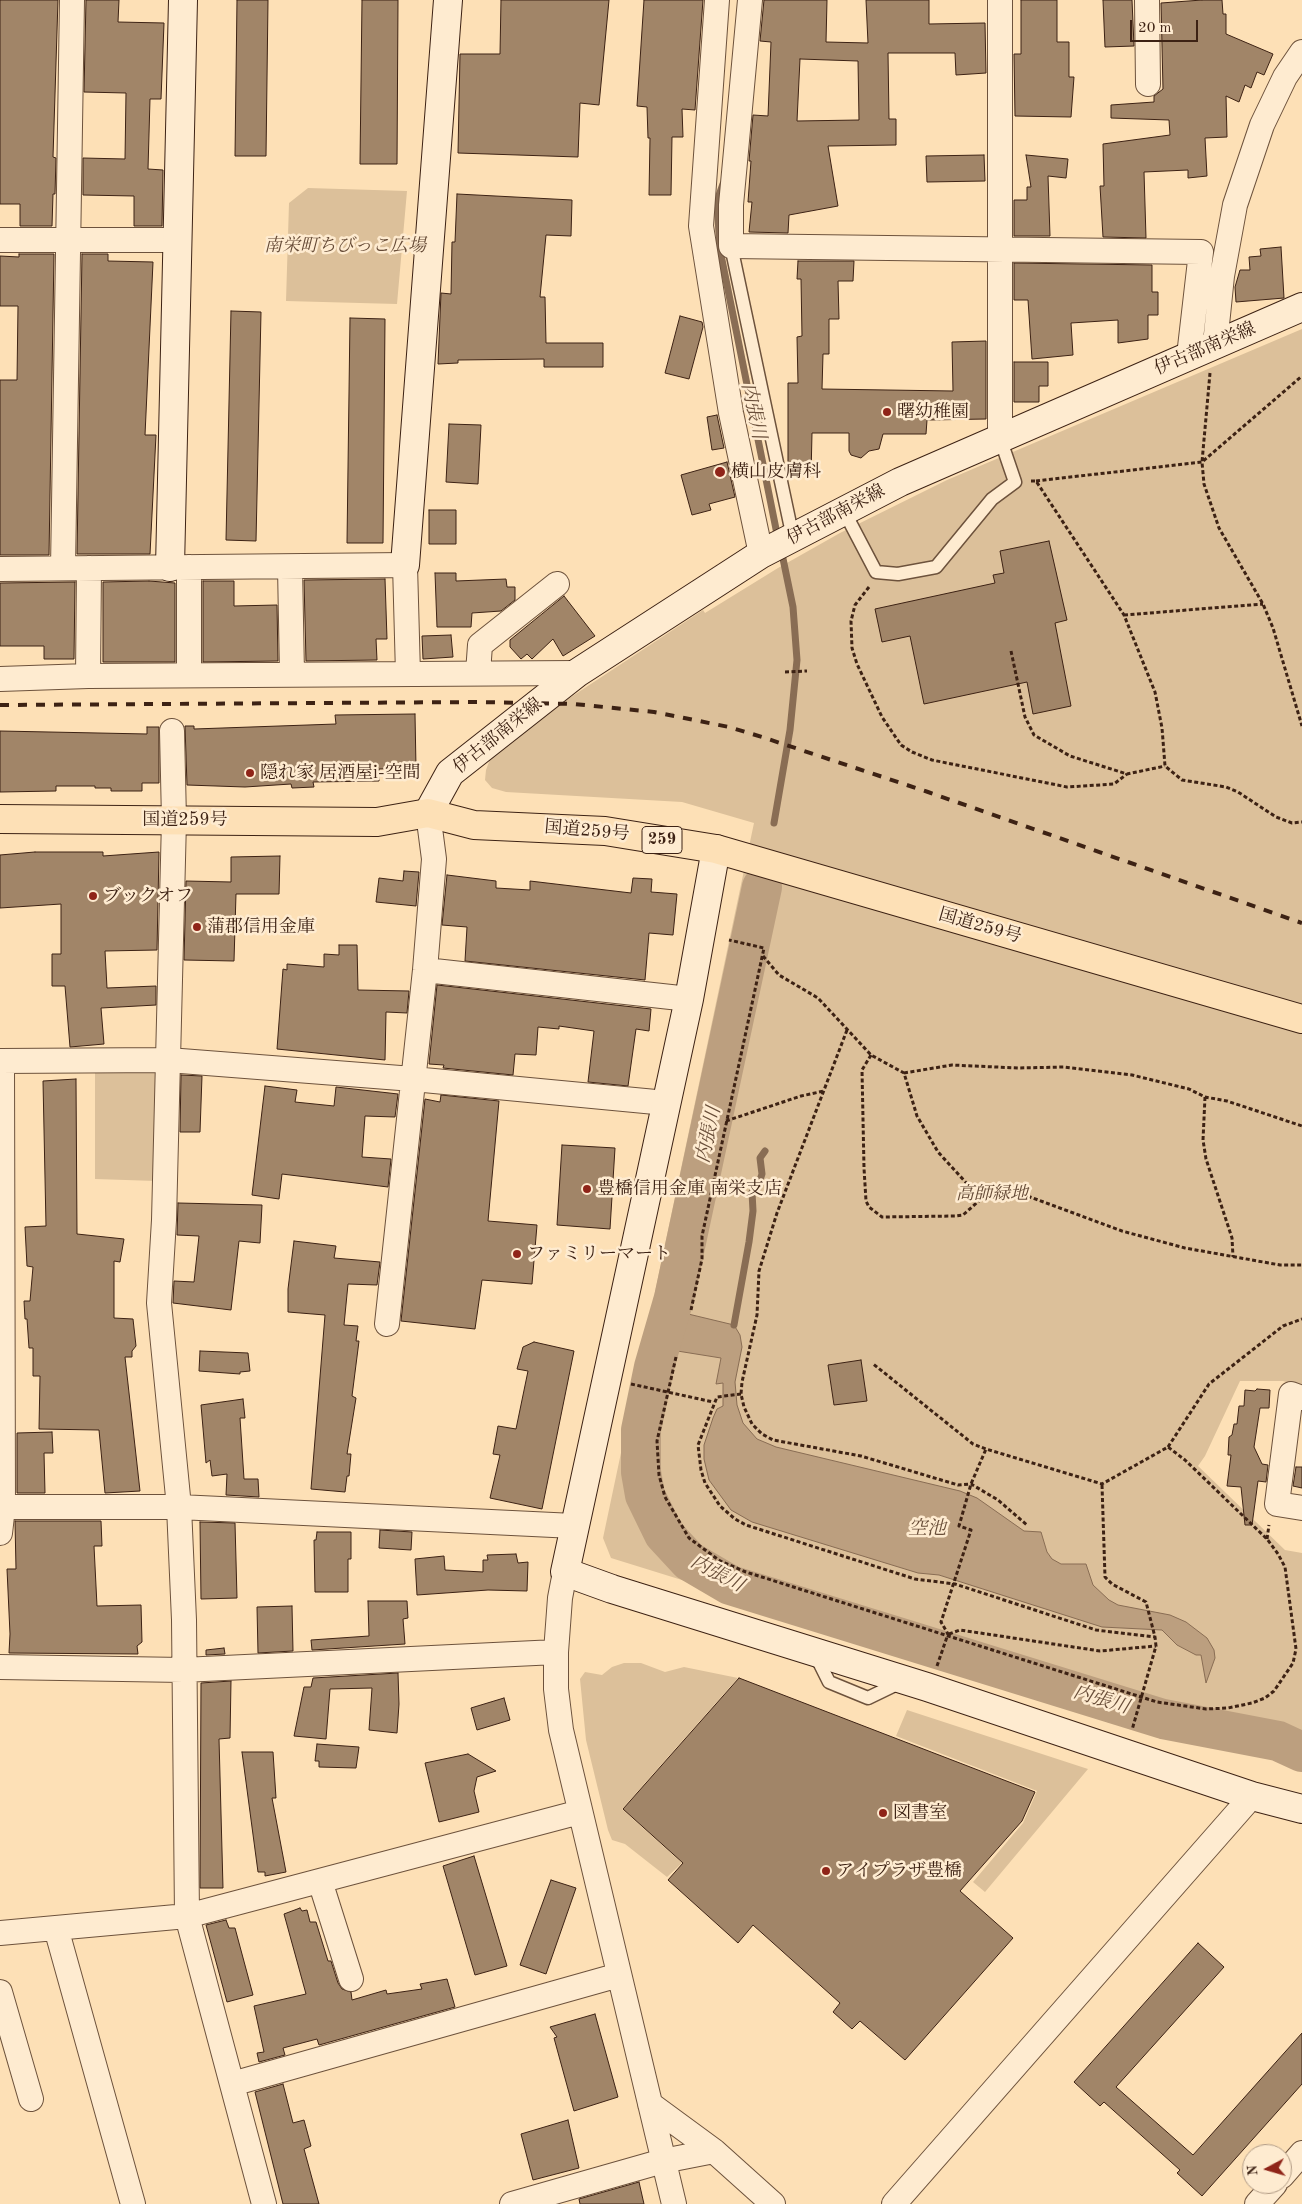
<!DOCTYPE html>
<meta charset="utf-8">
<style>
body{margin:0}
#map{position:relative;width:1302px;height:2204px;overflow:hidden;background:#fde0b6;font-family:"Old Standard TT",serif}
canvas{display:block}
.north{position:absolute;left:1242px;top:2144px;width:50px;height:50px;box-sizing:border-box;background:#feebd0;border:1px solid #b19b85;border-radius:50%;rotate:264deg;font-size:14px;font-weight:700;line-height:20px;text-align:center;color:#3d2214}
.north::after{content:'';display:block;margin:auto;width:18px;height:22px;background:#8f2418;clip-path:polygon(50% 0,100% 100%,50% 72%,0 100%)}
.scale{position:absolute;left:1130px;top:20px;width:68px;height:22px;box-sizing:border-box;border:2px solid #3d2214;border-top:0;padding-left:6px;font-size:15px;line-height:18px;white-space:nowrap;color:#3d2214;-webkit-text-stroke:4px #feebd0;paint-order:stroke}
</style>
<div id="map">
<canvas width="1302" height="2204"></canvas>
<div class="north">N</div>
<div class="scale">20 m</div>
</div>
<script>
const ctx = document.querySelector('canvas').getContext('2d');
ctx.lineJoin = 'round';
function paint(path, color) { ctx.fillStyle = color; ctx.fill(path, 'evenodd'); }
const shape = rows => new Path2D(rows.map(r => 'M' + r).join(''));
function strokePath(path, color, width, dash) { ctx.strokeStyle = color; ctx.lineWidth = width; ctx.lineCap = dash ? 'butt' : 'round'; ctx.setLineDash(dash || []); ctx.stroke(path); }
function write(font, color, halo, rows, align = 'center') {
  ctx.font = font + ' "Old Standard TT","Noto Serif JP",serif'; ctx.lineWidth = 5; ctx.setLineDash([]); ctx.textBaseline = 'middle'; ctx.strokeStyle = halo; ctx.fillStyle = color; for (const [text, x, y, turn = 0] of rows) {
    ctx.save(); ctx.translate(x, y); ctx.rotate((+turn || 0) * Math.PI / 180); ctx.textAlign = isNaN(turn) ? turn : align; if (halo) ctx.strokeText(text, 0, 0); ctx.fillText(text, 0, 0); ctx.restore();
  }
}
paint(shape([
 [308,188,407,191,397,304,286,301,289,203],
 [1302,329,1302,1387,1283,1381,1240,1381,1205,1456,1198,1466,1285,1550,1302,1553,1302,1732,1242,1721,1183,1714,1155,1707,1146,1731,756,1603,611,1558,603,1538,754,823,682,802,506,792,492,788,485,780,486,770,490,759,526,728,562,703,703,610,705,613,778,568,840,533,947,480],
 [95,1069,160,1070,156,1181,95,1179],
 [624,1663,641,1663,665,1672,684,1667,738,1678,622,1809,682,1863,667,1877,625,1844,612,1840,608,1830,586,1740,580,1679,585,1672,602,1675,612,1667],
 [907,1710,1088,1769,985,1892,973,1882,1023,1823,1037,1791,896,1736]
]), '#dcc09a');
const water = shape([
 [684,1313,734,1325,740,1335,742,1347,735,1382,737,1405,743,1423,757,1439,776,1447,960,1491,977,1498,1024,1531,1041,1532,1047,1552,1052,1559,1061,1564,1086,1564,1093,1585,1109,1600,1118,1605,1170,1615,1186,1622,1207,1638,1214,1650,1215,1658,1206,1683,1201,1655,1196,1655,1177,1645,1162,1630,1102,1627,939,1575,918,1573,752,1522,731,1510,709,1480,704,1459,704,1445,713,1418,717,1409,723,1406,723,1383,716,1384,721,1358,671,1350,684,1313]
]);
paint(water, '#bc9f7f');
strokePath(water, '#896d54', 1);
strokePath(shape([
 [723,184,717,201,720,250,778,539],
 [774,823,790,730,797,660,793,607,781,549],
 [734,1325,749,1242,753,1211,752,1192,760,1180,762,1174,760,1158,765,1151]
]), '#896d54', 7);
strokePath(shape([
 [762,887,674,1298,654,1367,641,1430,641,1472,645,1495,664,1534,689,1561,730,1585,1163,1719,1278,1741,1302,1752]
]), '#bc9f7f', 40);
const building = shape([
 [0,0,58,0,53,157,56,158,55,194,53,194,52,226,20,226,20,204,0,204,0,0],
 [86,0,119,0,118,22,164,23,161,99,150,99,148,169,163,170,162,226,134,226,134,196,83,195,83,158,125,159,126,93,84,92,86,0],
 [237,0,268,0,266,156,235,156,237,0],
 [362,0,398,0,397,164,360,164,362,0],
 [501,0,609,0,599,105,580,103,578,157,458,153,460,54,500,54,501,0],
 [644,0,703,0,695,110,682,109,683,137,672,137,671,195,649,195,650,138,648,138,647,107,637,106,644,0],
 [764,0,827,0,826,42,868,43,866,0,929,0,929,24,985,23,986,73,956,75,955,53,888,53,889,119,896,119,896,145,828,146,838,206,789,215,788,233,749,232,752,202,748,202,751,161,749,161,753,115,768,116,771,42,760,41,764,0],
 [800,59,858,61,859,120,797,121,800,59],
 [1021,0,1057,0,1057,42,1069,42,1069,77,1074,77,1071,117,1015,116,1014,54,1021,54,1021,0],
 [1103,0,1132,0,1134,46,1105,47,1103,0],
 [1202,0,1222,0,1223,14,1226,14,1226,34,1273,54,1264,75,1257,72,1251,88,1245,85,1239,102,1226,96,1227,137,1205,138,1207,176,1188,178,1188,170,1144,172,1146,238,1103,237,1100,186,1104,186,1103,144,1170,135,1169,120,1111,118,1111,105,1154,102,1154,96,1163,89,1161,3,1202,0],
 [984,155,985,181,927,182,926,156,984,155],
 [1026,155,1068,159,1066,178,1048,176,1050,236,1014,236,1014,200,1027,200,1027,187,1031,187,1026,155],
 [457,194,572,200,571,236,546,235,540,297,545,297,546,343,603,343,603,367,544,367,544,359,458,360,458,363,438,364,441,293,451,294,452,242,455,242,457,194],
 [1281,247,1284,298,1236,302,1235,287,1240,270,1250,270,1249,257,1261,256,1260,249,1281,247],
 [19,254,54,254,49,555,0,555,0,380,17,380,18,306,0,306,0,256,19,257,19,254],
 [82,254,108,254,108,261,153,262,145,435,156,435,150,554,77,554,82,254],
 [798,261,854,261,853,281,838,281,839,319,829,319,829,354,823,354,822,389,953,391,952,342,986,341,986,419,927,420,926,434,883,434,879,449,869,451,861,458,851,455,849,451,849,433,812,433,811,476,788,476,788,383,798,383,797,337,802,336,801,279,797,279,798,261],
 [1014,263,1152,265,1152,292,1158,292,1158,315,1148,315,1148,339,1118,343,1118,320,1071,323,1073,355,1032,359,1028,300,1014,300,1014,263],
 [231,311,261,312,256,541,226,540,231,311],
 [680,316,702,322,703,327,689,379,665,373,680,316],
 [350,318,385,319,383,543,347,543,350,318],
 [1014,362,1048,362,1048,386,1039,386,1039,402,1014,402,1014,362],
 [717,415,724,448,712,450,707,417,717,415],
 [449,424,481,425,478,484,446,482,449,424],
 [727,462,735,497,709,504,711,510,692,515,681,475,727,462],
 [429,510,456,510,456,544,429,544,429,510],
 [1049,541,1067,620,1055,623,1071,706,1033,714,1027,682,924,704,910,636,882,642,875,609,995,583,993,575,1004,573,1000,551,1049,541],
 [435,573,456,573,456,581,506,579,507,587,515,587,515,600,501,611,472,613,471,627,437,627,435,573],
 [385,579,387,639,376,639,377,660,306,661,304,580,385,579],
 [149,581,175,583,175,662,103,662,103,582,149,581],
 [203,581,234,581,234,606,277,605,278,661,203,662,203,581],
 [75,582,74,659,44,659,44,646,0,646,0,583,75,582],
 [564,596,595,636,563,656,553,639,532,659,527,654,521,659,510,647,510,640,564,596],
 [451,635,453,657,423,659,422,636,451,635],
 [415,714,416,768,379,769,379,781,313,782,314,787,292,788,291,784,245,787,187,785,185,726,194,726,194,729,336,724,335,715,415,714],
 [147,727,159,727,159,783,142,783,142,791,111,791,111,788,95,788,95,786,56,786,56,791,0,792,0,731,147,734,147,727],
 [35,852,103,852,103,856,159,852,157,950,105,951,107,988,156,986,156,1005,101,1008,104,1044,70,1047,65,986,52,986,52,954,61,954,61,904,0,908,0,855,35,852],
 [280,856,279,894,236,894,234,961,184,960,186,881,231,882,231,857,280,856],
 [404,871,419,872,416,906,376,902,379,878,403,881,404,871],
 [447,875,496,881,496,888,530,890,530,881,631,893,633,878,652,879,651,892,677,894,673,935,649,933,645,980,465,961,467,927,442,925,447,875],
 [339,945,357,945,358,990,409,991,407,1013,386,1012,385,1060,277,1049,283,969,287,970,287,964,324,967,324,954,339,955,339,945],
 [437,985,651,1009,649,1031,636,1029,628,1086,588,1082,594,1031,559,1026,559,1029,538,1027,536,1055,515,1054,513,1075,443,1068,444,1065,429,1064,437,985],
 [181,1075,202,1076,200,1132,180,1132,181,1075],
 [76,1079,77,1234,124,1239,120,1262,114,1261,114,1318,133,1319,136,1346,132,1351,132,1357,125,1357,140,1491,105,1493,99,1430,39,1429,40,1376,33,1376,33,1348,29,1348,27,1319,25,1319,24,1301,30,1301,33,1267,27,1266,25,1227,46,1226,43,1081,76,1079],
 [265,1086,297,1090,295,1102,334,1106,336,1087,398,1094,395,1117,365,1116,362,1157,391,1159,388,1187,282,1174,279,1199,252,1195,265,1086],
 [441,1095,499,1101,488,1221,537,1225,532,1284,482,1280,475,1329,401,1321,425,1099,440,1102,441,1095],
 [562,1145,615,1148,610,1229,557,1225,562,1145],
 [178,1203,262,1205,260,1243,239,1241,231,1310,173,1303,174,1281,194,1282,199,1236,177,1235,178,1203],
 [294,1241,336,1246,334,1258,380,1262,377,1285,348,1284,344,1325,358,1326,356,1341,359,1341,352,1396,356,1398,347,1454,351,1454,349,1476,347,1476,345,1492,311,1489,325,1315,288,1312,288,1289,294,1241],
 [534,1342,574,1351,542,1509,490,1498,500,1455,493,1454,498,1426,516,1429,528,1371,517,1369,523,1347,534,1342],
 [200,1351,248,1353,250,1371,240,1372,240,1374,199,1371,200,1351],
 [861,1360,867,1401,834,1405,828,1365,861,1360],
 [1257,1389,1270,1390,1269,1408,1260,1408,1254,1447,1262,1464,1268,1465,1266,1482,1258,1481,1252,1525,1245,1525,1241,1487,1227,1486,1231,1455,1228,1455,1229,1437,1232,1435,1234,1424,1237,1424,1239,1406,1244,1406,1245,1390,1255,1391,1257,1389],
 [243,1399,245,1418,240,1418,244,1479,258,1479,259,1497,226,1495,227,1474,212,1476,210,1460,206,1463,201,1405,243,1399],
 [52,1432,53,1453,44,1453,45,1493,17,1493,17,1433,52,1432],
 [1296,1467,1302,1467,1302,1488,1293,1486,1296,1467],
 [15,1521,101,1521,102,1546,94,1546,97,1606,141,1605,142,1642,137,1646,138,1654,9,1653,10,1634,7,1569,16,1569,15,1521],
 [200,1522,235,1523,237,1598,201,1599,200,1522],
 [380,1530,412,1532,411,1550,379,1548,380,1530],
 [317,1532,351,1532,351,1559,348,1559,348,1592,315,1592,314,1540,316,1540,317,1532],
 [516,1554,518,1563,528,1562,527,1591,488,1590,417,1595,415,1559,444,1556,445,1570,483,1572,483,1560,488,1560,487,1555,516,1554],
 [368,1601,407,1601,408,1618,403,1619,405,1644,312,1650,311,1640,369,1636,368,1601],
 [292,1606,293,1651,258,1653,257,1607,292,1606],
 [224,1648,225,1654,206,1655,206,1650,224,1648],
 [398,1673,399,1704,397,1733,369,1730,372,1688,330,1689,326,1739,294,1736,304,1687,311,1687,313,1678,398,1673],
 [739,1678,1035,1792,1022,1821,960,1891,1013,1938,905,2060,860,2021,852,2029,833,2012,840,2003,753,1925,738,1943,668,1880,683,1863,623,1809,739,1678],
 [231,1681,230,1738,219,1739,223,1888,200,1888,201,1683,231,1681],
 [504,1698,510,1720,477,1730,471,1708,504,1698],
 [317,1744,359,1747,356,1768,319,1767,319,1761,315,1761,317,1744],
 [242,1752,273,1752,276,1798,272,1798,286,1872,265,1876,265,1872,258,1872,242,1752],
 [468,1754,496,1771,477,1777,474,1791,479,1812,439,1822,425,1763,468,1754],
 [474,1856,507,1966,475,1975,443,1866,474,1856],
 [551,1880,576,1888,546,1974,520,1965,551,1880],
 [300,1908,302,1911,307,1910,310,1922,316,1922,328,1961,331,1961,338,1983,342,1989,351,1992,352,2000,386,1990,387,1994,422,1989,420,1984,447,1979,455,2007,319,2045,317,2039,283,2048,285,2055,259,2062,257,2053,264,2052,254,2006,306,1994,284,1914,300,1908],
 [226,1920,229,1928,235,1928,253,1995,227,2002,206,1925,226,1920],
 [1198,1943,1224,1967,1116,2087,1193,2155,1302,2033,1302,2084,1202,2196,1177,2173,1180,2170,1104,2102,1100,2106,1074,2082,1198,1943],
 [595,2014,618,2097,574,2111,554,2038,557,2037,550,2027,595,2014],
 [283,2084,293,2123,304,2120,311,2146,304,2149,319,2204,283,2204,255,2092,283,2084],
 [568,2120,579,2168,533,2180,521,2134,568,2120],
 [639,2182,644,2204,580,2204,579,2199,639,2182]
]);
paint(building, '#a18568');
strokePath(building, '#3d2214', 1);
const lane = shape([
 [731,246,793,538],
 [844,511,876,572,898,574,936,567,992,499,1015,482,1000,438],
 [815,1654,829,1682,868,1698,901,1682]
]);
const street = shape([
 [717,0,701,226,731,413,761,554],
 [750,0,731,205,731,246,1201,252,1189,356],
 [1000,0,1000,438],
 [1147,0,1148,84],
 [0,240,179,240],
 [1215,344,1222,276,1235,205,1262,125,1285,77,1302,52],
 [189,567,189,675],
 [290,567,292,674],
 [63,568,72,0],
 [0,569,405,565,408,674],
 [478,673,480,645,557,584],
 [88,676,89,568],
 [0,679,88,676,577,673],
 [172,731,174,820,164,1220,159,1303,179,1507,184,1620,187,1916,264,2204],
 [425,970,689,999],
 [0,1061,168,1060,413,1079,666,1103],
 [387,1324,425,970,434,859,428,813],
 [1302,1398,1291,1394,1277,1504,1302,1508],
 [0,1507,179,1507,574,1526],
 [0,1533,3,1507,2,1061],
 [565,1572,560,1598,556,1652,556,1689,561,1730,674,2204],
 [0,1667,183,1670,556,1652],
 [320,1881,351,1979],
 [56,1928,133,2204],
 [0,1933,187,1916,580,1812],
 [0,1992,31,2099],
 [232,2084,619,1975],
 [650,2104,714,2151,773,2204],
 [1282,2176,1302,2153],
 [512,2204,663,2161,714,2151],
 [894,2204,1252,1796],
 [1257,2204,1275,2184]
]);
const secondary = shape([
 [405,565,448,0],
 [170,567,183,0],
 [428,813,450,773,577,673,761,554,900,482,1302,307],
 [716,849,689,999,565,1572,612,1589,927,1687,1252,1796,1302,1809]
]);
const highway = shape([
 [0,819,377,822,428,813,474,825,605,831,716,849,1302,1019]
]);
strokePath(lane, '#6d523c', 15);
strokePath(street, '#6d523c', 26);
strokePath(secondary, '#3d2214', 30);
strokePath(highway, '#3d2214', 30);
strokePath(shape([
 [1210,373,1202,462,1204,484,1219,528,1263,604,1273,628,1302,726],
 [1031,481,1036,481,1124,615,1155,692,1162,728,1165,766,1182,780,1226,787,1238,792,1276,817,1292,823,1302,822],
 [1036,481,1202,462,1302,376],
 [869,587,855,605,851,621,852,648,857,664,882,717,901,745,912,752,932,760,1067,787,1114,784,1127,774],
 [1124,615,1263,604],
 [1011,651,1025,717,1034,735,1070,756,1127,774,1165,766],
 [785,672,807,671],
 [763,956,779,975,818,998,871,1055,904,1073,917,1116,938,1152,981,1199,994,1195,1022,1194,1122,1231,1185,1248,1280,1265,1302,1265],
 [847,1030,777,1213,759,1271,757,1315,742,1382,741,1394,744,1407,752,1424,762,1434,773,1440,861,1456,958,1485,971,1484,998,1500,1027,1525],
 [871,1055,862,1070,864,1168,866,1201,869,1207,882,1217,955,1216,963,1215,981,1199],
 [904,1073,952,1065,1018,1068,1064,1067,1132,1075,1189,1089,1205,1097,1227,1101,1302,1126],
 [1205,1097,1203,1140,1206,1159,1232,1238,1233,1257],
 [726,1121,801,1096,824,1091],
 [691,1310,702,1259,702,1236,764,948,729,940],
 [676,1357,657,1441,659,1475,665,1497,689,1538,720,1561,746,1572,1157,1702,1206,1709,1228,1708,1252,1703,1265,1698,1274,1691,1293,1663,1296,1649,1285,1567,1278,1554,1267,1539,1185,1460,1168,1447,1102,1484,986,1449,973,1444,872,1363],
 [631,1384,713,1402],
 [741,1394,717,1397,698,1445,701,1470,705,1483,720,1506,735,1519,746,1525,915,1579,955,1584,1096,1630,1155,1637],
 [1168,1447,1209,1384,1283,1326,1302,1319],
 [1102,1485,1105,1577,1112,1584,1146,1602,1155,1637,1156,1646,1132,1730],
 [1267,1539,1269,1525],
 [949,1634,960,1630,1100,1651,1156,1646],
 [937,1666,948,1634,941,1622,971,1530,959,1526,971,1484,986,1449]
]), '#3d2214', 3, [4, 2.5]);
strokePath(lane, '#feebd0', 12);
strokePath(street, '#feebd0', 24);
strokePath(secondary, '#feebd0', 28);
strokePath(highway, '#fde0b6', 28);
strokePath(shape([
 [0,705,480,702,574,704,654,712,729,727,762,737,928,792,1302,923]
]), '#3d2214', 4, [9, 9]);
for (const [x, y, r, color] of [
 [887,412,5,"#8f2418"],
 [720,472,6,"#8f2418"],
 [250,773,5,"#8f2418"],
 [93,896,5,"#8f2418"],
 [197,927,5,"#8f2418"],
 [587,1189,5,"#8f2418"],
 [517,1254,5,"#8f2418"],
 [883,1813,5,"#8f2418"],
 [826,1871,5,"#8f2418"]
]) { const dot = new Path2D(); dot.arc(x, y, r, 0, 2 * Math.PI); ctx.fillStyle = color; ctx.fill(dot); strokePath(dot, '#feebd0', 2); }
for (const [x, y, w] of [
 [662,840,40]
]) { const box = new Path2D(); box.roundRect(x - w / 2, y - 13.5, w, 27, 4); ctx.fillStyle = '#feebd0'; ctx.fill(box); strokePath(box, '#3d2214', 1); }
write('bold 16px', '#3d2214', null, [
 ["259",662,840]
]);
write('italic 18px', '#654a36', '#feebd0', [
 ["南栄町ちびっこ広場",345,246],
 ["高師緑地",992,1194]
]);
write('18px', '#3d2214', '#feebd0', [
 ["伊古部南栄線",1205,349,-23],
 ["伊古部南栄線",836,515,-28],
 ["伊古部南栄線",498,736,-39],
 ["国道259号",185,820],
 ["国道259号",587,831,5],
 ["国道259号",980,926,16]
]);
write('18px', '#3d2214', '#feebd0', [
 ["曙幼稚園",897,412],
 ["横山皮膚科",731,472],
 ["隠れ家 居酒屋i-空間",260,773],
 ["ブックオフ",103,896],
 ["蒲郡信用金庫",207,927],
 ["豊橋信用金庫 南栄支店",597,1189],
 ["ファミリーマート",527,1254],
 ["図書室",893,1813],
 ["アイプラザ豊橋",836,1871]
], 'left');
write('italic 19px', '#694e39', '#feebd0', [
 ["内張川",753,411,78],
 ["内張川",709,1135,-78],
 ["空池",927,1529],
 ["内張川",717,1574,28],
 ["内張川",1101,1700,17]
]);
</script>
